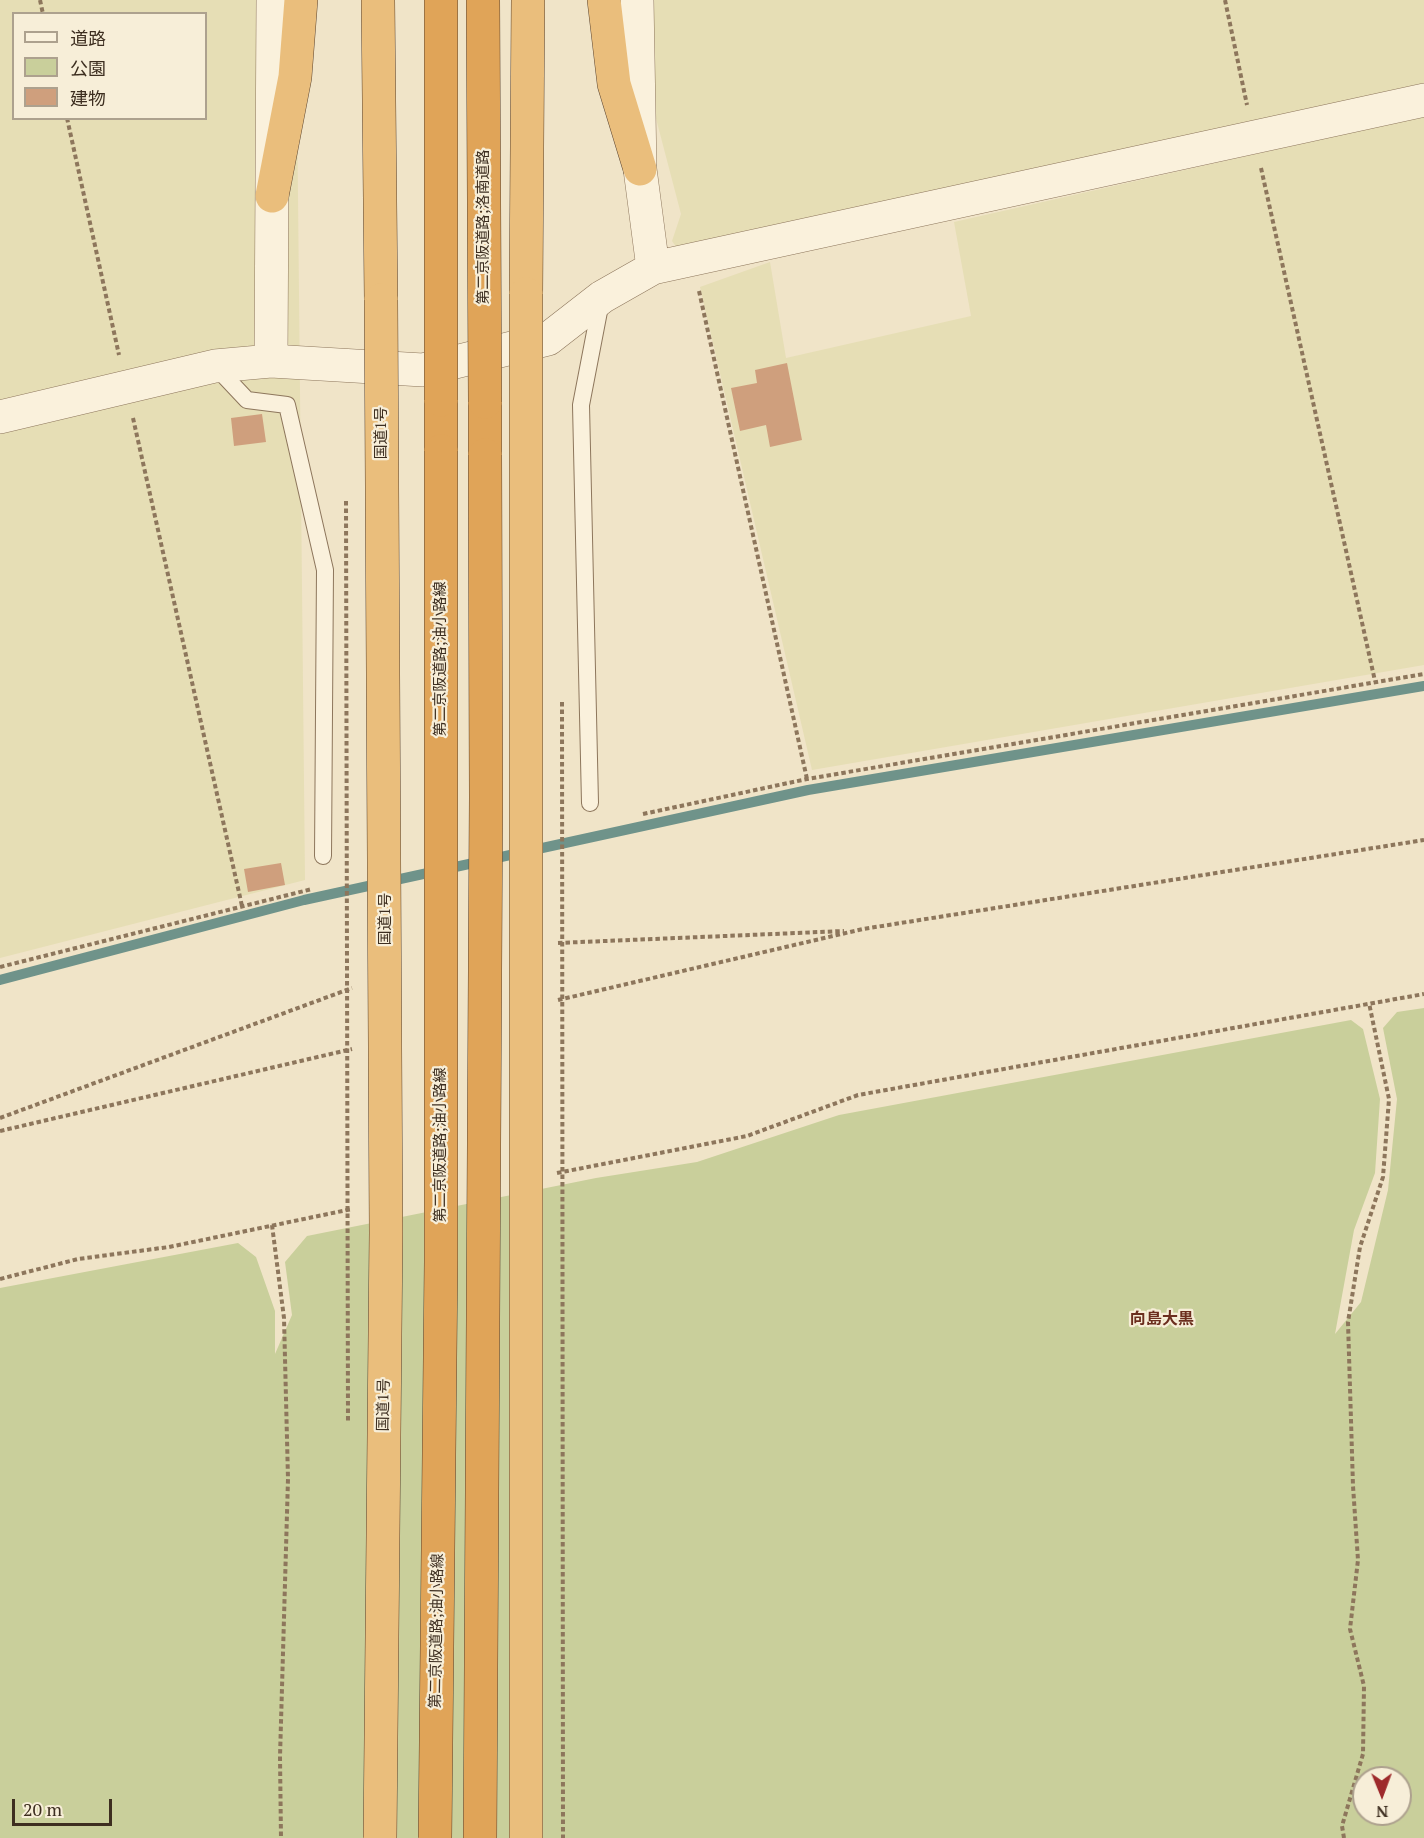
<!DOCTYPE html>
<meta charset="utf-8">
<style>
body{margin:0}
#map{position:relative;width:1424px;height:1838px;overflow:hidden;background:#f0e4c8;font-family:"PT Serif","Noto Sans JP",serif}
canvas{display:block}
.legend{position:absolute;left:12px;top:12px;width:195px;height:108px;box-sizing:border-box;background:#f7eed8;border:2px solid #ada18e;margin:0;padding:8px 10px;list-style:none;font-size:18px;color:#3d2e20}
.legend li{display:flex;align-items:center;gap:12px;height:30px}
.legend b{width:30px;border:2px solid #ada18e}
.north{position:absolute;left:1352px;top:1766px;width:60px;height:60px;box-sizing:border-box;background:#f7eed8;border:2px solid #ada18e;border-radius:50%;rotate:179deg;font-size:16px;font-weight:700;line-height:24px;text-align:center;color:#3d2e20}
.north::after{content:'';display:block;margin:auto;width:21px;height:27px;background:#9e2a2b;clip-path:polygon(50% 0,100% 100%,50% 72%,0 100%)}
.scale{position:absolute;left:12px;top:1799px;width:100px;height:27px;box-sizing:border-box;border:3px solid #3d2e20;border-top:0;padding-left:8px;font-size:18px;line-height:21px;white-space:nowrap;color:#3d2e20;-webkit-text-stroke:4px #f7eed8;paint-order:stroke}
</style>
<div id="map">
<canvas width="1424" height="1838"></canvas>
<ul class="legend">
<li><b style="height:8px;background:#faf1dc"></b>道路</li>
<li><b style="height:16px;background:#c9cf9b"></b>公園</li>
<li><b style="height:16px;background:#cf9f7d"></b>建物</li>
</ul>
<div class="north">N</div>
<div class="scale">20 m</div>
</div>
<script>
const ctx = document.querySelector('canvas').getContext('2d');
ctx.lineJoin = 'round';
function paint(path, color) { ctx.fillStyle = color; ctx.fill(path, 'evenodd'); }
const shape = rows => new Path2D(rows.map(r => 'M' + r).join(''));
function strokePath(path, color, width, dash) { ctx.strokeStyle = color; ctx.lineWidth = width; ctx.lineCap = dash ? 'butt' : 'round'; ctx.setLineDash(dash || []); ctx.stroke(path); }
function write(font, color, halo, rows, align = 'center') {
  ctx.font = font + ' "PT Serif","Noto Sans JP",serif'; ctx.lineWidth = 4.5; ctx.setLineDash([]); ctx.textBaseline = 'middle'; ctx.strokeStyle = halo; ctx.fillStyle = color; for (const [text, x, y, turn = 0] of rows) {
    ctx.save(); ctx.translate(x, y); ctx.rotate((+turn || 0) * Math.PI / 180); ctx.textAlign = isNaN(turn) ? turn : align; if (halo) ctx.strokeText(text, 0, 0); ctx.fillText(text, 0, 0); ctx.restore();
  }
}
paint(shape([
 [0,0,296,0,305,880,0,958],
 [14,14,206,14,206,118,14,118],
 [653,0,1424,0,1424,83,717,242,681,254,672,241,681,214,653,107],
 [1424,116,1424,665,812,770,700,287,770,262,786,358,971,316,954,222]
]), '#e6deb5');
paint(shape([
 [1424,1008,1424,1838,0,1838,0,1288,238,1243,256,1257,275,1311,275,1354,292,1315,285,1262,307,1236,596,1178,697,1162,839,1115,1351,1020,1363,1029,1380,1099,1375,1173,1354,1230,1335,1334,1361,1302,1388,1190,1397,1099,1383,1028,1397,1012],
 [1364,1778,1400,1778,1400,1814,1364,1814]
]), '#c9cf9b');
strokePath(shape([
 [0,980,304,900,808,790,1424,686]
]), '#6f938a', 10);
paint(shape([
 [787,363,802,440,770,447,766,425,740,431,731,388,757,383,755,370],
 [262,414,266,442,234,446,231,418],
 [281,863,285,885,248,892,244,869]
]), '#cf9f7d');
const service = shape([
 [215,366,247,400,287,405,325,570,323,856],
 [590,803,581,405,601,301]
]);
const minor = shape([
 [637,0,640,169,653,268],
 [271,361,273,0],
 [0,417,215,366,271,361,423,370,548,339,602,297,653,268,1424,100]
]);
const trunk = shape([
 [378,0,381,300],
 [604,0,614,84,640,169],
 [272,196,295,77,301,0],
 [526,294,528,0]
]);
const motorway = shape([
 [441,451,441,400],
 [485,455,485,402]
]);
strokePath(service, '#8d765c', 18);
strokePath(minor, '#8d765c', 34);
strokePath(trunk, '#5b4430', 34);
strokePath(motorway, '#5b4430', 34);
strokePath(shape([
 [40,0,43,14],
 [1225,0,1247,105],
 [67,118,119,355],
 [1261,168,1375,681],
 [699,291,807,779],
 [133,418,242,906],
 [643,814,807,779,1424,674],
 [558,943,844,931],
 [0,967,312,889],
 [558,1000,863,929,1424,840],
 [0,1118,352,988],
 [0,1131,352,1049],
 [557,1173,747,1136,858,1095,1424,994],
 [272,1225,284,1318,288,1479,280,1757,281,1838],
 [0,1279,78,1259,169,1247,352,1209],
 [1344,1838,1342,1826,1363,1754,1364,1686,1350,1629,1358,1560,1353,1486,1348,1322,1360,1247,1383,1177,1389,1099,1369,1003]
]), '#8d765c', 4, [4.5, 3]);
strokePath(service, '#faf1dc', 16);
strokePath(minor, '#faf1dc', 33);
strokePath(trunk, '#eabe7c', 33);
strokePath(motorway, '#e0a458', 33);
const trunkBridge = shape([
 [380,1838,386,1233,381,300],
 [526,1838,526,294]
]);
const motorwayBridge = shape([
 [441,0,441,400],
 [483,0,485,402],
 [435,1838,441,1262,441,451],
 [480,1838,486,797,485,455]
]);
strokePath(trunkBridge, '#5b4430', 34, []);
strokePath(motorwayBridge, '#5b4430', 34, []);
strokePath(shape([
 [346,501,348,1423],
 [562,702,563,1838]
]), '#8d765c', 4, [4.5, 3]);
strokePath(trunkBridge, '#eabe7c', 33);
strokePath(motorwayBridge, '#e0a458', 33);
write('15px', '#3d2e20', '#f7eed8', [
 ["第二京阪道路;洛南道路",484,227,-90],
 ["国道1号",382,433,-90],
 ["第二京阪道路;油小路線",441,659,-90],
 ["国道1号",386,919,-90],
 ["第二京阪道路;油小路線",441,1145,-90],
 ["国道1号",384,1405,-89],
 ["第二京阪道路;油小路線",437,1631,-89]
]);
write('bold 16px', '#6b2e1e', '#f7eed8', [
 ["向島大黒",1162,1319]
]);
</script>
